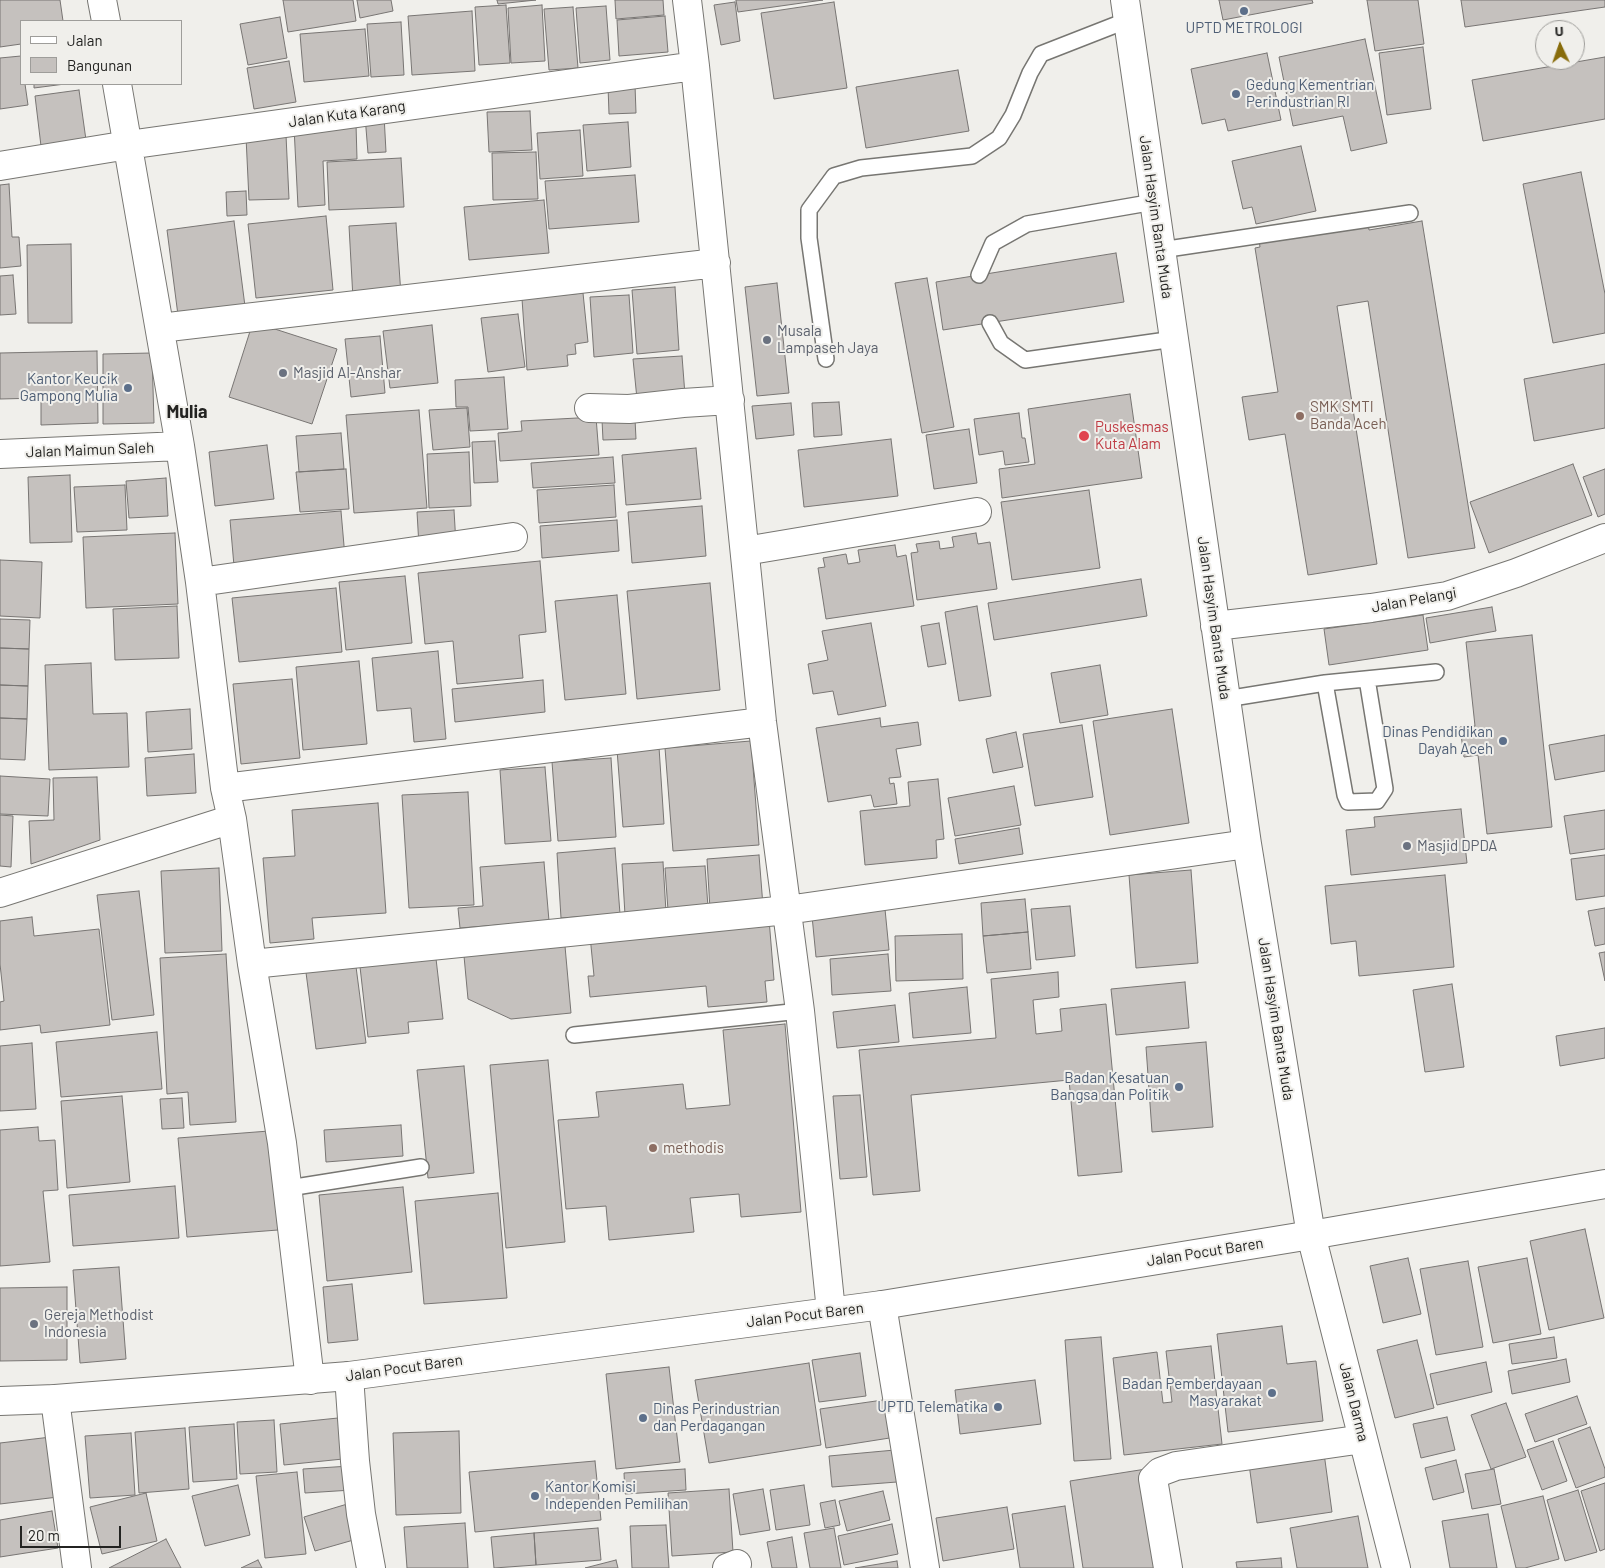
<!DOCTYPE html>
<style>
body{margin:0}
#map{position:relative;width:1605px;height:1568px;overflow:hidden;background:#f0efeb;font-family:Barlow,sans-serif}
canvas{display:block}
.legend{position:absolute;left:20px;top:20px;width:162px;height:65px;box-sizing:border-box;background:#f0efeb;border:1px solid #9e9d9a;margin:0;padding:6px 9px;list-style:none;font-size:15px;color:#232321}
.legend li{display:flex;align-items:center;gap:10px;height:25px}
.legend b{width:25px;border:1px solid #9e9d9a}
.north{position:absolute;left:1535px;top:20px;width:50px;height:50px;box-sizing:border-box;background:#f0efeb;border:1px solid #9e9d9a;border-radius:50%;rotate:357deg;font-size:14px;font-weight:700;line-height:20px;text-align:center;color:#232321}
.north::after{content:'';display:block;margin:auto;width:18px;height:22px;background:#886c0b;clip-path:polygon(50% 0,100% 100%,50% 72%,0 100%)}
.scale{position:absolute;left:20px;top:1526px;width:101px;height:22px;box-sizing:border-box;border:2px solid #232321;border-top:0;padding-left:6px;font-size:15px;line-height:18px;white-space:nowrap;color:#232321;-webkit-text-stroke:4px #f0efeb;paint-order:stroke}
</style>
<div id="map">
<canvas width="1605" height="1568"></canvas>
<ul class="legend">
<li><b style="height:6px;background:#fff"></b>Jalan</li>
<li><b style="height:14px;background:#c5c1be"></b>Bangunan</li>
</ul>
<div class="north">U</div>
<div class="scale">20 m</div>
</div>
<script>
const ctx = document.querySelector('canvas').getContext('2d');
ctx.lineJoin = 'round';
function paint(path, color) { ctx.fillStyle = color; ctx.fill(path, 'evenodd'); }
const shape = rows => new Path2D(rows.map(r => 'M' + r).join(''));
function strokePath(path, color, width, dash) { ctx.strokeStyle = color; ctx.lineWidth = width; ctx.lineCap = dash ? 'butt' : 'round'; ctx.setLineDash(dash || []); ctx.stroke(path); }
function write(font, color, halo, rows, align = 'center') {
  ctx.font = font + ' Barlow,sans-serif'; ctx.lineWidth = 4; ctx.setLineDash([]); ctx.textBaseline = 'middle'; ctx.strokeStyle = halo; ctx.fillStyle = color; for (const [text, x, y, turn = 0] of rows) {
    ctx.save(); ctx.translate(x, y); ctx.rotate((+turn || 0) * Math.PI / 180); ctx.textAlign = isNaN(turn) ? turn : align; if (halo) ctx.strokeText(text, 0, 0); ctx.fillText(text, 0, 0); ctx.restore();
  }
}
const building = shape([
 [0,0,60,0,63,21,21,21,21,44,0,47,0,0],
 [283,0,353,0,356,21,288,32,283,0],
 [357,0,391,0,393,11,360,18,357,0],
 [497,0,536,0,498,4,497,0],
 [615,0,663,0,664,15,616,19,615,0],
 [736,0,823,0,738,12,736,0],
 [1219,0,1312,0,1313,3,1223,20,1219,0],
 [1367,0,1418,0,1424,44,1375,51,1367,0],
 [1461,0,1605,0,1605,7,1465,27,1461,0],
 [735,2,740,41,721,45,714,5,735,2],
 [834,2,847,88,774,99,761,13,834,2],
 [506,5,510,63,479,65,475,7,506,5],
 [542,5,545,61,511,63,508,8,542,5],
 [606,6,610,60,580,63,576,8,606,6],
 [573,7,578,68,549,70,544,9,573,7],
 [472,11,475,71,412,75,408,16,472,11],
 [665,16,668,52,619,56,617,20,665,16],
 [280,17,287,58,248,65,240,24,280,17],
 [401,22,404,75,371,77,367,24,401,22],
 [365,29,369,76,304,82,300,34,365,29],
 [1365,39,1387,143,1351,151,1343,116,1293,126,1279,57,1365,39],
 [1423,47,1431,109,1387,115,1379,53,1423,47],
 [1267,53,1281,120,1228,131,1225,119,1202,124,1191,69,1267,53],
 [21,56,21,84,25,84,28,105,0,109,0,58,21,56],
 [1605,57,1605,119,1483,141,1472,80,1605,57],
 [289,61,296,102,254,109,247,68,289,61],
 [958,70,969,131,866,148,856,87,958,70],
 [34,84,65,84,34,88,34,84],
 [635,85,636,113,609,114,608,86,635,85],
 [79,90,86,140,41,146,35,96,79,90],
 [530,111,532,150,489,152,487,112,530,111],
 [384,115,386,152,368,153,365,116,384,115],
 [628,122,631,167,587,171,583,125,628,122],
 [356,124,357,159,323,161,325,205,298,207,294,127,356,124],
 [580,130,583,176,540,179,537,133,580,130],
 [286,135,289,199,249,200,246,137,286,135],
 [1301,146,1316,211,1256,224,1252,207,1243,209,1232,161,1301,146],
 [536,152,538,199,493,200,492,153,536,152],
 [401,158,404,207,329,210,327,162,401,158],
 [1581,172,1605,294,1605,333,1553,343,1523,184,1581,172],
 [635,175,639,222,549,229,545,181,635,175],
 [9,184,12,237,19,237,21,266,0,268,0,185,9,184],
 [246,191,247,215,227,216,226,192,246,191],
 [544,200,549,253,469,260,464,207,544,200],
 [326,216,333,290,256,298,248,224,326,216],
 [234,221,246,314,179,323,167,230,234,221],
 [1422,221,1475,548,1408,558,1368,301,1337,306,1377,564,1308,575,1285,434,1249,440,1242,397,1278,392,1255,248,1260,247,1259,240,1368,223,1369,230,1422,221],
 [396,223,401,295,353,299,349,226,396,223],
 [71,244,72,323,28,323,27,245,71,244],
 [1116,253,1124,302,943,330,936,282,1116,253],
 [13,275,16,314,0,315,0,276,13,275],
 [927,278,954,427,922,433,895,283,927,278],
 [777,283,789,393,757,396,745,287,777,283],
 [675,287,679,350,637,354,632,290,675,287],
 [583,293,588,342,575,344,576,354,567,355,568,366,527,370,522,299,583,293],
 [629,295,633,353,594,357,590,297,629,295],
 [518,314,525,367,488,372,481,318,518,314],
 [253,322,337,349,312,424,229,397,253,322],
 [432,325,438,383,390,388,383,331,432,325],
 [380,336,385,393,351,397,345,339,380,336],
 [97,351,98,423,41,425,41,398,0,399,0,353,97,351],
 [152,353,154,423,103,424,103,354,152,353],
 [682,356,685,395,637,399,633,359,682,356],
 [1605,364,1605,428,1534,441,1524,379,1605,364],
 [504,377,508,429,470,431,468,407,456,407,455,380,504,377],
 [1130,394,1142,478,1002,498,999,469,1035,464,1028,409,1130,394],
 [839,402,842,435,814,437,812,403,839,402],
 [791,403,794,435,756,439,752,406,791,403],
 [467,408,470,447,433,450,429,410,467,408],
 [419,410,427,508,354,513,346,415,419,410],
 [1019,413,1022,438,1025,438,1029,462,1005,465,1003,451,979,455,974,419,1019,413],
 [596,417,599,455,500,461,498,433,522,431,521,421,596,417],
 [635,419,636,439,603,440,602,420,635,419],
 [969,429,977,483,934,489,926,435,969,429],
 [341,433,344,469,299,472,296,436,341,433],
 [891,439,898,496,804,507,798,450,891,439],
 [495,441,498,482,474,483,472,442,495,441],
 [267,445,274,499,215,506,209,452,267,445],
 [696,448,701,499,626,505,622,455,696,448],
 [469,452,471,506,429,508,427,454,469,452],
 [613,457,615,483,533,488,531,463,613,457],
 [1573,464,1592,515,1489,553,1470,502,1573,464],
 [346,469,349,509,300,512,296,472,346,469],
 [1605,469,1605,514,1598,517,1583,477,1605,469],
 [70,475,72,542,30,543,28,477,70,475],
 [166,478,168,516,129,518,126,481,166,478],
 [125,485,127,530,77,532,74,487,125,485],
 [614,485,616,517,539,523,537,490,614,485],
 [1089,490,1100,568,1012,580,1001,502,1089,490],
 [702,506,706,556,632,563,628,512,702,506],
 [454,510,456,544,419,546,417,512,454,510],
 [341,511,345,557,234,566,230,520,341,511],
 [617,520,619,551,542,558,540,526,617,520],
 [175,533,178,604,86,608,83,537,175,533],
 [976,533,978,544,990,542,997,589,917,600,911,553,918,552,916,544,939,541,940,549,954,547,952,537,976,533],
 [895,545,897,557,906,555,914,606,826,619,818,568,825,567,823,558,846,554,848,564,860,562,858,550,895,545],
 [0,560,42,562,40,618,0,616,0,560],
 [540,561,546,632,519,635,523,678,457,684,453,641,425,644,418,573,540,561],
 [405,576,412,643,346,650,339,582,405,576],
 [1141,579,1147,616,994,640,988,603,1141,579],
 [710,583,720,690,637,699,627,591,710,583],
 [336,588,342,652,239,662,232,598,336,588],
 [617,595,626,694,565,700,555,601,617,595],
 [177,606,179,658,115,660,113,609,177,606],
 [977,606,991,696,959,701,945,612,977,606],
 [1492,607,1496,631,1430,643,1426,618,1492,607],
 [1423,615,1428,650,1329,665,1324,629,1423,615],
 [0,619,30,620,29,649,0,648,0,619],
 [871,623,886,706,838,715,833,691,813,694,808,664,828,660,822,631,871,623],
 [939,623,946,664,928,667,921,626,939,623],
 [1532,635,1552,827,1487,834,1478,755,1464,757,1460,727,1475,726,1466,642,1532,635],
 [0,648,29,649,28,686,0,685,0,648],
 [438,651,446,739,414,742,411,708,377,711,372,658,438,651],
 [359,661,367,744,303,750,296,667,359,661],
 [91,663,93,714,127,713,129,767,49,770,45,665,91,663],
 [1100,665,1108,715,1060,723,1051,673,1100,665],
 [292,679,300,758,241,764,233,684,292,679],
 [543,680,545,712,455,722,452,689,543,680],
 [0,685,28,686,27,719,0,718,0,685],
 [190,709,192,749,148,752,146,712,190,709],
 [1172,709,1189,823,1110,835,1093,721,1172,709],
 [0,718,27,719,25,760,0,759,0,718],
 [880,718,881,727,918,722,921,745,896,749,901,777,889,778,890,784,894,783,897,804,874,807,871,795,828,802,816,728,880,718],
 [1082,725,1093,797,1035,806,1023,734,1082,725],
 [1016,732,1023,767,993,773,986,739,1016,732],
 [1605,735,1605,771,1555,780,1549,745,1605,735],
 [751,741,759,845,673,851,665,748,751,741],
 [659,747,664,824,623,827,617,750,659,747],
 [194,754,196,793,147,796,145,758,194,754],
 [611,758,616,837,558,841,552,762,611,758],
 [545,767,551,841,505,844,500,770,545,767],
 [0,776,50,779,48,816,0,814,0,776],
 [97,777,100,840,31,864,29,821,54,820,53,778,97,777],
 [938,779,944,839,936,840,937,858,865,865,860,811,910,806,908,782,938,779],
 [1014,786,1021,825,955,836,948,798,1014,786],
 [468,792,474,905,409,908,402,795,468,792],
 [378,803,386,913,312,918,314,939,270,943,263,858,295,856,292,810,378,803],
 [1461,809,1467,863,1351,875,1346,830,1375,827,1374,817,1461,809],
 [1605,810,1605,849,1570,854,1564,816,1605,810],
 [0,815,13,816,11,867,0,866,0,815],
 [1019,828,1023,854,959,864,955,839,1019,828],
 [615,848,620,914,561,918,557,853,615,848],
 [759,855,763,906,710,909,707,859,759,855],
 [1605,855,1605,896,1576,900,1571,859,1605,855],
 [544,862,549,921,460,928,458,908,483,906,480,867,544,862],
 [663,862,666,912,625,915,622,864,663,862],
 [705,866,708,907,668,910,665,868,705,866],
 [219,868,222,951,165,953,161,871,219,868],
 [1191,870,1198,963,1136,968,1129,875,1191,870],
 [1445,875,1454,967,1359,976,1356,941,1331,944,1325,886,1445,875],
 [139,891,154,1015,112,1020,97,895,139,891],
 [1025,899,1028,932,983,936,981,903,1025,899],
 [1070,906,1075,956,1036,960,1031,909,1070,906],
 [1605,908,1605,944,1595,946,1588,911,1605,908],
 [885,909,889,950,816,957,812,916,885,909],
 [32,917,34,936,99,929,110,1025,41,1033,40,1025,0,1030,0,1002,4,1001,0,964,0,921,32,917],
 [769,919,774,980,765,981,767,1002,708,1007,706,986,590,997,588,976,594,976,590,936,769,919],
 [1028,932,1031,969,987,973,983,936,1028,932],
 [962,934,963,979,896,981,895,936,962,934],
 [565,946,571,1013,511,1019,468,999,464,956,565,946],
 [435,950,443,1019,408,1022,409,1033,368,1037,359,958,435,950],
 [1605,952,1605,981,1599,953,1605,952],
 [226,954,236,1122,190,1125,188,1092,167,1094,160,958,226,954],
 [888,954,891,991,832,995,830,959,888,954],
 [355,959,366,1043,316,1049,305,965,355,959],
 [1058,972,1059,997,1033,1000,1036,1034,1062,1031,1060,1009,1106,1004,1122,1172,1078,1176,1069,1080,911,1095,920,1191,873,1195,859,1050,996,1038,991,979,1058,972],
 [1185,982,1189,1028,1116,1035,1111,989,1185,982],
 [1452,984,1464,1067,1425,1072,1413,990,1452,984],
 [967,987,971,1033,913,1038,909,993,967,987],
 [895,1005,899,1042,837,1048,833,1012,895,1005],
 [785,1024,801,1212,741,1217,739,1194,690,1198,694,1232,609,1240,606,1206,566,1209,558,1120,599,1117,596,1092,683,1084,686,1109,730,1105,723,1030,785,1024],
 [1605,1028,1605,1058,1560,1066,1556,1036,1605,1028],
 [157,1032,162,1089,61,1097,56,1042,157,1032],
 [1206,1042,1213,1127,1152,1132,1146,1047,1206,1042],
 [32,1043,36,1109,0,1111,0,1046,32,1043],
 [548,1060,565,1242,506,1248,490,1065,548,1060],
 [464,1066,474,1173,428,1178,417,1070,464,1066],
 [860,1095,867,1177,840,1179,833,1096,860,1095],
 [122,1096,130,1182,67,1188,61,1101,122,1096],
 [182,1098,184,1128,162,1129,160,1099,182,1098],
 [401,1125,403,1156,326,1162,324,1130,401,1125],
 [38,1127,39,1141,55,1140,58,1190,43,1191,50,1262,0,1266,0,1130,38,1127],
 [269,1131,278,1230,187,1237,178,1138,269,1131],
 [175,1186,179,1238,73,1246,69,1195,175,1186],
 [403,1187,412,1272,327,1281,319,1195,403,1187],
 [498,1193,507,1298,424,1304,415,1201,498,1193],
 [1585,1229,1604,1318,1549,1330,1530,1241,1585,1229],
 [1408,1258,1421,1314,1383,1323,1370,1266,1408,1258],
 [1527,1258,1541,1334,1493,1343,1478,1267,1527,1258],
 [1468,1261,1483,1347,1436,1355,1420,1269,1468,1261],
 [119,1267,126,1359,80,1363,73,1270,119,1267],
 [352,1284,358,1340,328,1343,323,1287,352,1284],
 [67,1287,67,1360,0,1361,0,1288,67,1287],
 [1282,1326,1287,1364,1316,1361,1323,1421,1228,1432,1217,1334,1282,1326],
 [1101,1337,1111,1459,1074,1461,1065,1340,1101,1337],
 [1554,1337,1557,1358,1512,1364,1509,1344,1554,1337],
 [1417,1340,1434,1408,1395,1418,1377,1350,1417,1340],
 [1211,1346,1222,1444,1124,1455,1113,1358,1157,1352,1163,1403,1172,1402,1166,1351,1211,1346],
 [860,1353,866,1396,819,1402,812,1360,860,1353],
 [1566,1359,1570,1382,1512,1394,1508,1371,1566,1359],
 [1486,1362,1492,1392,1437,1405,1430,1374,1486,1362],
 [809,1363,821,1445,709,1463,695,1380,809,1363],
 [669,1367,680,1462,616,1469,606,1374,669,1367],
 [1035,1380,1041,1424,960,1434,955,1390,1035,1380],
 [1577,1396,1587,1424,1535,1442,1525,1414,1577,1396],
 [890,1399,896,1437,826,1448,820,1409,890,1399],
 [1506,1403,1526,1457,1491,1469,1471,1415,1506,1403],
 [1447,1417,1455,1450,1421,1458,1413,1424,1447,1417],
 [338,1418,343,1459,284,1465,280,1424,338,1418],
 [274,1420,277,1472,240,1474,237,1422,274,1420],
 [234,1424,237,1479,193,1482,189,1427,234,1424],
 [1590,1427,1605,1469,1605,1477,1576,1488,1558,1439,1590,1427],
 [185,1428,189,1489,139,1493,135,1432,185,1428],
 [459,1431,461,1513,396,1515,393,1433,459,1431],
 [131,1433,135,1495,90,1498,85,1436,131,1433],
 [51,1437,58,1497,0,1504,0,1443,51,1437],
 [1553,1441,1567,1481,1542,1490,1527,1450,1553,1441],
 [895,1450,897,1482,832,1487,829,1456,895,1450],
 [1324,1453,1332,1512,1257,1523,1249,1464,1324,1453],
 [1456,1460,1464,1492,1433,1500,1425,1468,1456,1460],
 [595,1461,601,1520,475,1532,469,1472,595,1461],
 [350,1466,352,1490,305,1493,303,1469,350,1466],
 [685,1469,686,1490,625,1494,624,1473,685,1469],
 [1146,1469,1161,1568,1083,1568,1070,1481,1146,1469],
 [1494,1469,1501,1504,1472,1509,1465,1474,1494,1469],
 [297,1472,306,1554,265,1558,256,1476,297,1472],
 [1605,1483,1605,1549,1600,1551,1581,1491,1605,1483],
 [238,1485,250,1535,205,1546,192,1496,238,1485],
 [804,1485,810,1525,776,1530,770,1490,804,1485],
 [729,1489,733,1552,672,1556,668,1493,729,1489],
 [763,1489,770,1530,740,1535,733,1494,763,1489],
 [1578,1490,1597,1552,1565,1561,1547,1500,1578,1490],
 [883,1491,890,1520,847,1531,839,1501,883,1491],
 [146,1493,157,1541,102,1554,90,1507,146,1493],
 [1543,1496,1559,1559,1525,1568,1516,1568,1501,1506,1543,1496],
 [835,1500,840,1525,825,1528,820,1503,835,1500],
 [354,1502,364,1537,315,1551,304,1517,354,1502],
 [1065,1506,1074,1568,1020,1568,1012,1514,1065,1506],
 [1007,1507,1014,1549,943,1561,936,1518,1007,1507],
 [52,1511,58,1548,0,1557,0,1520,52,1511],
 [1488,1514,1497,1568,1450,1568,1442,1521,1488,1514],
 [1358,1516,1368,1568,1297,1568,1290,1528,1358,1516],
 [465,1523,468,1568,407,1568,404,1527,465,1523],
 [892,1524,898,1554,844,1565,838,1536,892,1524],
 [666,1525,669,1568,632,1568,630,1526,666,1525],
 [598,1528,601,1560,536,1565,534,1533,598,1528],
 [834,1528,841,1568,810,1568,804,1533,834,1528],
 [534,1533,536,1565,494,1568,491,1537,534,1533],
 [792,1537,797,1568,772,1568,767,1542,792,1537],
 [166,1539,181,1568,109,1568,166,1539],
 [1281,1558,1282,1568,1237,1568,1236,1562,1281,1558],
 [258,1560,262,1568,241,1568,258,1560],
 [616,1560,618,1568,585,1568,616,1560],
 [897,1561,898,1568,855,1568,897,1561]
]);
paint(building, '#c5c1be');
strokePath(building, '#787573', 1);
const lane = shape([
 [1161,250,1410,213],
 [979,275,993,243,1027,224,1154,202],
 [990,323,1001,343,1025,360,1174,339],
 [826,359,809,238,809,210,834,176,861,168,972,156,999,138,1013,115,1030,73,1041,54,1128,20],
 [1325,683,1345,795,1348,802,1377,801,1385,789,1367,679],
 [1226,699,1325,683,1436,672],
 [574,1035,800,1011],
 [289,1188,421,1167]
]);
const street = shape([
 [102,0,106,21],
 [687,0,695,66,762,722,800,1011,831,1311],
 [1125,0,1247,844,1311,1235,1396,1568],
 [117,84,180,446,200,582,225,788,232,819,252,964,282,1143,310,1380],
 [0,166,128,145,695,66],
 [160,328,716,263],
 [589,408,629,409,683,403,730,400],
 [0,454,180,446],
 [745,551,977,512],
 [200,582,513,537],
 [1215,626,1371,608,1447,596,1516,573,1605,538],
 [225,788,762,722],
 [0,893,232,819],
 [252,964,787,910,1247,844],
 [882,1305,925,1568],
 [349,1376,355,1461,361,1514,371,1568],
 [55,1399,77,1568],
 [727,1568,737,1564],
 [1168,1568,1153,1479,1160,1472,1176,1466,1363,1439]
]);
const secondary = shape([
 [0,1401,55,1399,349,1376,882,1305,1311,1235,1605,1184]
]);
strokePath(lane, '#777672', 18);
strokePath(street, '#777672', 30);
strokePath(secondary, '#777672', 30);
strokePath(lane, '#fff', 15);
strokePath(street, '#fff', 28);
strokePath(secondary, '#fff', 28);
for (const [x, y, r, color] of [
 [1244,11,5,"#5c6f8a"],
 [1236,94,5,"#5c6f8a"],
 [767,340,5,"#6b7280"],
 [283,373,5,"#6b7280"],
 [128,388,5,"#5c6f8a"],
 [1300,416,5,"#8d6e63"],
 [1084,436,6,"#e0444e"],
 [1503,741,5,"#5c6f8a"],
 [1407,846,5,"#6b7280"],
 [1179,1087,5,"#5c6f8a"],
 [653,1148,5,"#8d6e63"],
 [34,1324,5,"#6b7280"],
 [1272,1393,5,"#5c6f8a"],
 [998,1407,5,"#5c6f8a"],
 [643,1418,5,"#5c6f8a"],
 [535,1496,5,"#5c6f8a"]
]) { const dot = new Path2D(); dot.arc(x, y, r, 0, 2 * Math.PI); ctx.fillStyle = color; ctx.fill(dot); strokePath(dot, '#f0efeb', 2); }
write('15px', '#4e5e75', '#f0efeb', [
 ["UPTD METROLOGI",1244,28,"center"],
 ["Gedung Kementrian",1246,85,"left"],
 ["Perindustrian RI",1246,102,"left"],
 ["Kantor Keucik",118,379],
 ["Gampong Mulia",118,396],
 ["Dinas Pendidikan",1493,732],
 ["Dayah Aceh",1493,749],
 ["Badan Kesatuan",1169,1078],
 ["Bangsa dan Politik",1169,1095],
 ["Badan Pemberdayaan",1262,1384],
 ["Masyarakat",1262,1401],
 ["UPTD Telematika",988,1407],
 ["Dinas Perindustrian",653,1409,"left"],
 ["dan Perdagangan",653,1426,"left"],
 ["Kantor Komisi",545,1487,"left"],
 ["Independen Pemilihan",545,1504,"left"]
], 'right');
write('15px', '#232321', '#f0efeb', [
 ["Jalan Kuta Karang",347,114,-8],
 ["Jalan Hasyim Banta Muda",1156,217,82],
 ["Jalan Maimun Saleh",90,450,-2],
 ["Jalan Pelangi",1414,600,-10],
 ["Jalan Hasyim Banta Muda",1214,618,82],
 ["Jalan Hasyim Banta Muda",1276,1019,81],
 ["Jalan Pocut Baren",1205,1252,-9],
 ["Jalan Pocut Baren",805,1315,-7],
 ["Jalan Pocut Baren",404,1368,-8],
 ["Jalan Darma",1354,1402,76]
]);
write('15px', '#5b616d', '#f0efeb', [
 ["Musala",777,331],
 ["Lampaseh Jaya",777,348],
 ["Masjid Al-Anshar",293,373],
 ["Masjid DPDA",1417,846],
 ["Gereja Methodist",44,1315],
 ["Indonesia",44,1332]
], 'left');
write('15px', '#785e54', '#f0efeb', [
 ["SMK SMTI",1310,407],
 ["Banda Aceh",1310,424],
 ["methodis",663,1148]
], 'left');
write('15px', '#be3a42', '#f0efeb', [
 ["Puskesmas",1095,427],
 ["Kuta Alam",1095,444]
], 'left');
write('bold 18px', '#232321', '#f0efeb', [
 ["Mulia",187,412]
]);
</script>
